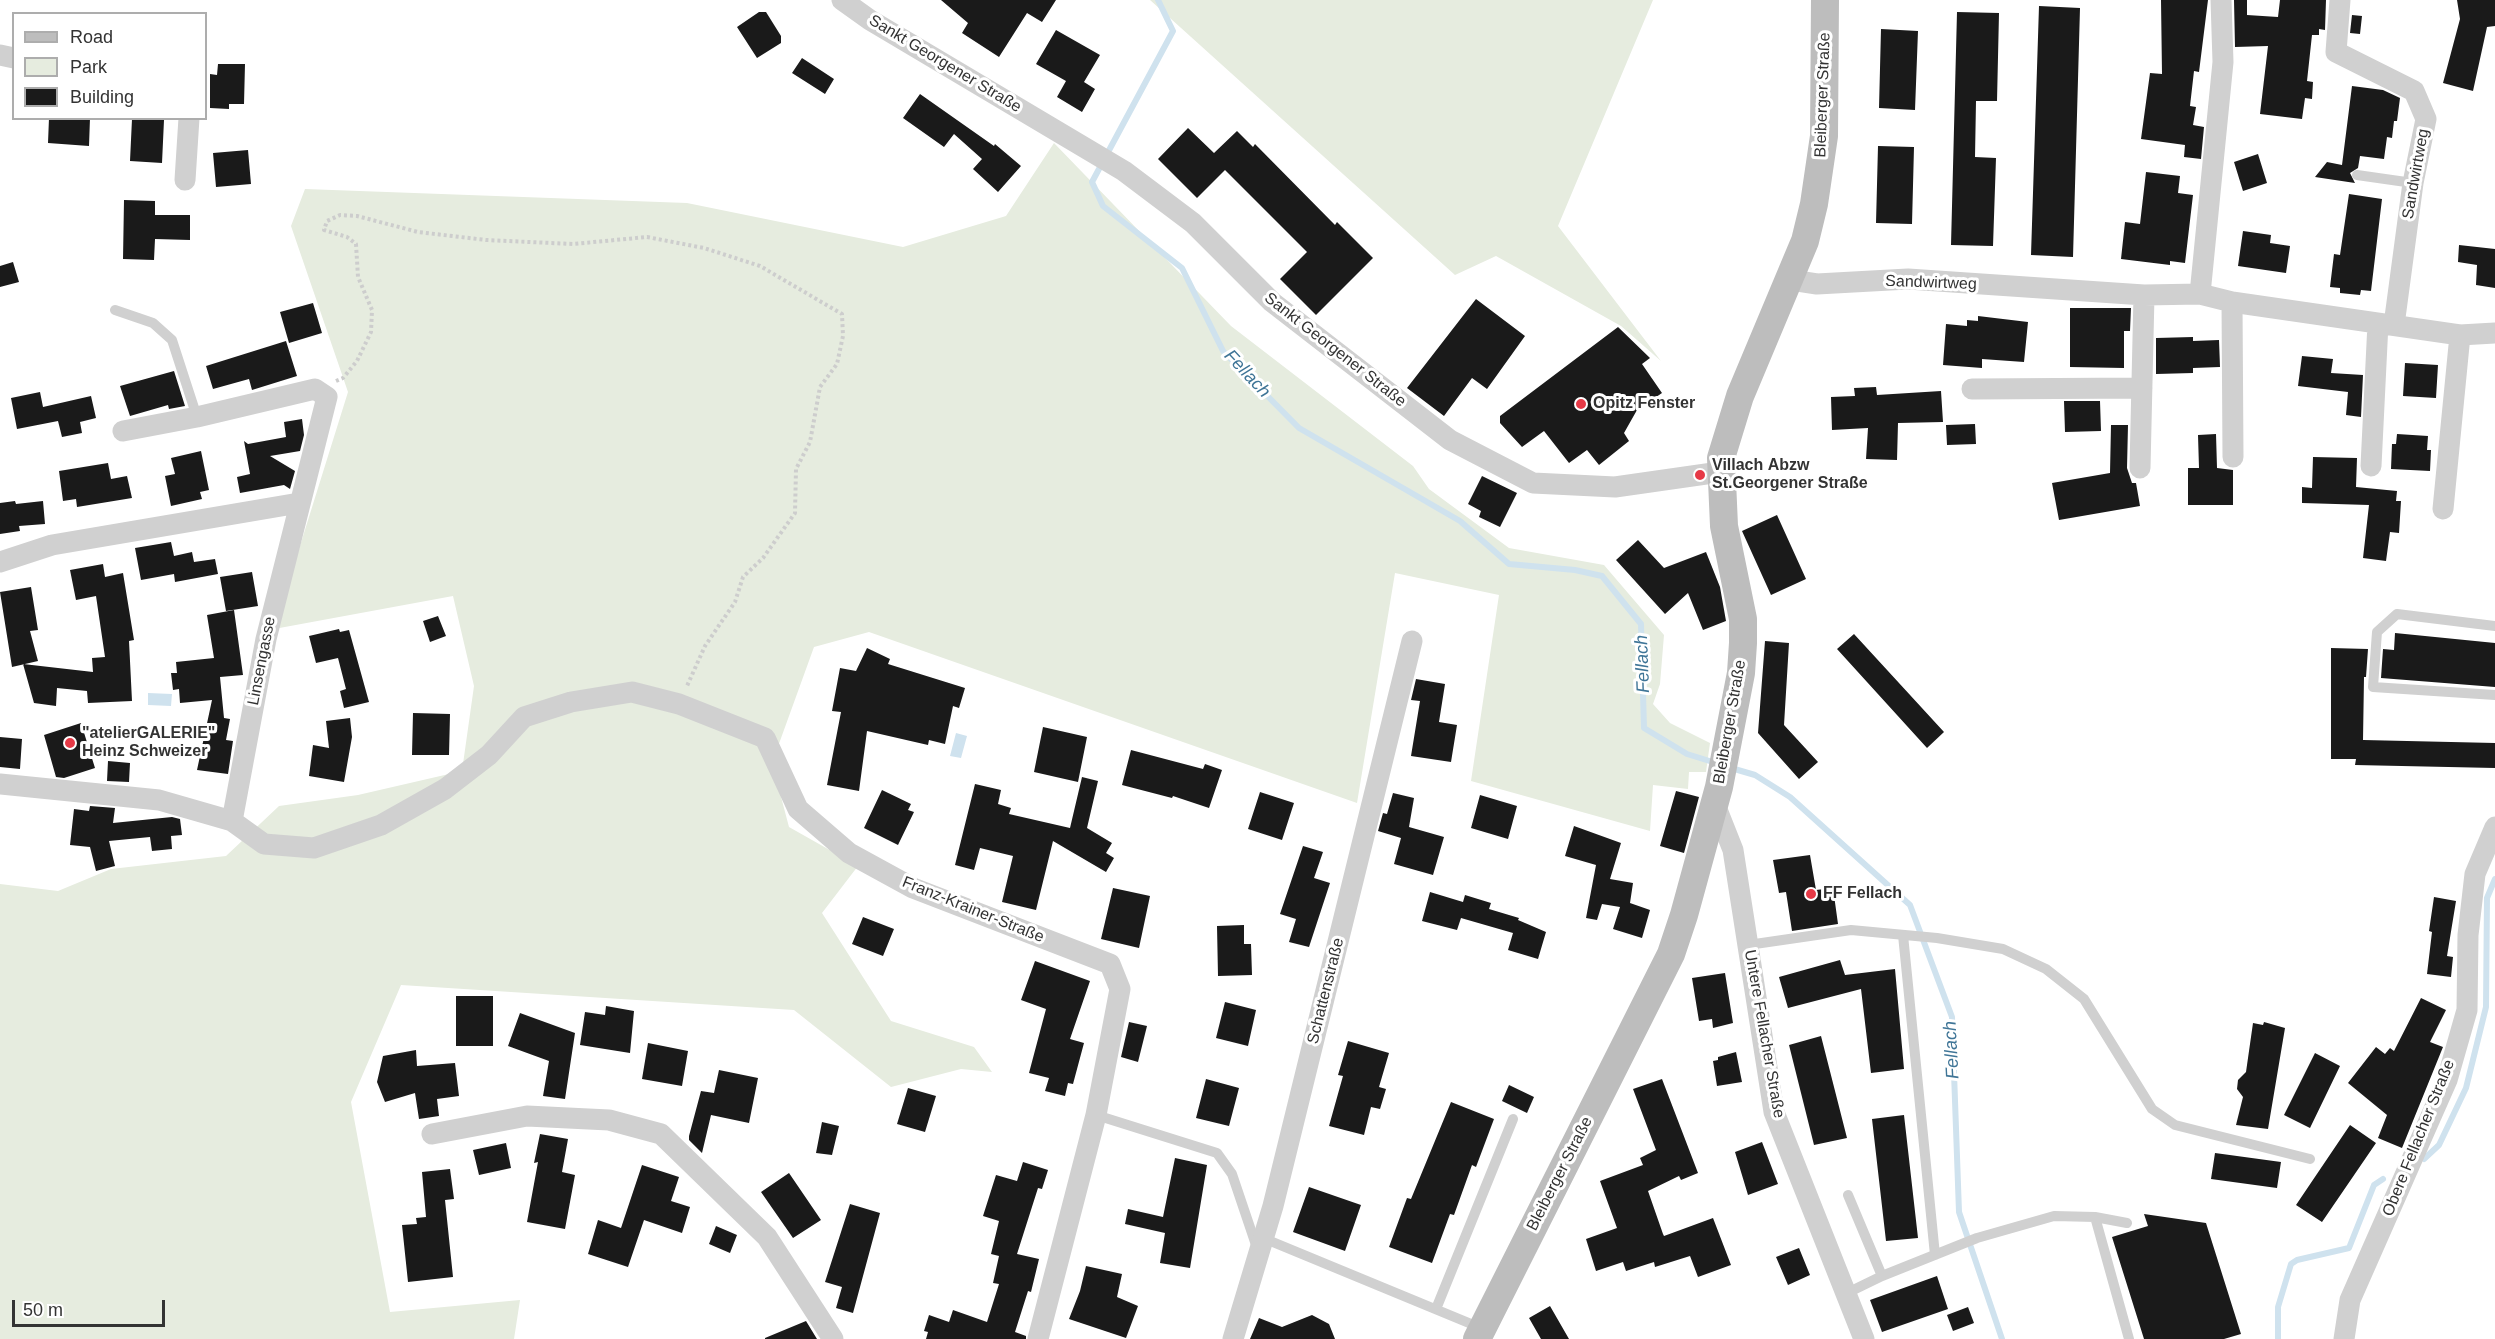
<!DOCTYPE html>
<meta charset="utf-8">
<style>
body{margin:0}
#map{position:relative;width:2495px;height:1339px;overflow:hidden;background:#fff;font-family:Helvetica,sans-serif}
canvas{display:block}
.legend{position:absolute;left:12px;top:12px;width:195px;height:108px;box-sizing:border-box;background:#fff;border:2px solid #adadad;margin:0;padding:8px 10px;list-style:none;font-size:18px;color:#333}
.legend li{display:flex;align-items:center;gap:12px;height:30px}
.legend b{width:30px;border:2px solid #adadad}
.scale{position:absolute;left:12px;top:1300px;width:153px;height:27px;box-sizing:border-box;border:3px solid #333;border-top:0;padding-left:8px;font-size:18px;line-height:21px;white-space:nowrap;color:#333;-webkit-text-stroke:4px #fff;paint-order:stroke}
</style>
<div id="map">
<canvas width="2495" height="1339"></canvas>
<ul class="legend">
<li><b style="height:8px;background:#bdbdbd"></b>Road</li>
<li><b style="height:16px;background:#e6ecdf"></b>Park</li>
<li><b style="height:16px;background:#1a1a1a"></b>Building</li>
</ul>
<div class="scale">50 m</div>
</div>
<script>
const ctx = document.querySelector('canvas').getContext('2d');
ctx.lineJoin = 'round';
function paint(path, color) { ctx.fillStyle = color; ctx.fill(path, 'evenodd'); }
const shape = rows => new Path2D(rows.map(r => 'M' + r).join(''));
function strokePath(path, color, width, dash) { ctx.strokeStyle = color; ctx.lineWidth = width; ctx.lineCap = dash ? 'butt' : 'round'; ctx.setLineDash(dash || []); ctx.stroke(path); }
function write(font, color, halo, rows, align = 'center') {
  ctx.font = font + ' Helvetica,sans-serif'; ctx.lineWidth = 6; ctx.setLineDash([]); ctx.textBaseline = 'middle'; ctx.strokeStyle = halo; ctx.fillStyle = color; for (const [text, x, y, turn = 0] of rows) {
    ctx.save(); ctx.translate(x, y); ctx.rotate((+turn || 0) * Math.PI / 180); ctx.textAlign = isNaN(turn) ? turn : align; if (halo) ctx.strokeText(text, 0, 0); ctx.fillText(text, 0, 0); ctx.restore();
  }
}
paint(shape([
 [1150,0,1653,0,1558,226,1661,361,1621,326,1496,256,1455,275],
 [1054,143,1231,326,1413,466,1429,489,1509,548,1604,565,1664,635,1660,684,1653,704,1670,723,1710,743,1706,772,1689,772,1688,789,1653,785,1650,831,1471,781,1499,595,1395,573,1357,803,869,632,814,647,772,763,789,827,858,866,822,913,891,1021,974,1047,992,1072,961,1069,891,1087,794,1010,401,985,351,1102,390,1312,520,1300,514,1339,0,1339,0,884,58,891,111,869,226,856,279,806,358,795,462,771,474,686,453,596,274,629,348,392,291,226,305,189,687,203,903,247,1006,216]
]), '#e6ecdf');
paint(shape([
 [148,693,172,694,171,706,148,705],
 [956,733,967,736,961,758,950,756]
]), '#cfe2ee');
strokePath(shape([
 [1158,0,1173,31,1092,182,1103,206,1182,268,1223,351,1299,428,1460,521,1509,564,1575,570,1602,576,1641,624,1644,728,1687,754,1716,763],
 [1731,768,1755,775,1790,797,1910,905,1952,1017,1959,1212,2002,1339],
 [2424,1159,2439,1145,2466,1088,2486,1007,2487,898,2495,879],
 [2278,1339,2278,1307,2291,1264,2297,1260,2349,1248,2374,1185,2383,1179]
]), '#cfe2ee', 6);
paint(shape([
 [941,0,1056,0,1042,22,1027,13,999,57,962,33,968,23],
 [2161,0,2208,0,2199,72,2194,71,2190,106,2196,107,2193,125,2204,127,2201,159,2184,157,2185,145,2141,139,2150,73,2162,74],
 [2234,0,2247,0,2247,15,2278,17,2280,0,2326,0,2325,30,2319,29,2319,35,2312,35,2307,81,2313,82,2312,99,2305,98,2302,119,2260,114,2268,46,2235,47],
 [2457,0,2495,0,2495,26,2487,27,2473,91,2443,83,2460,19],
 [2039,6,2080,8,2073,257,2031,255],
 [759,12,766,12,781,36,781,43,757,58,737,27],
 [1957,12,1999,13,1997,101,1976,101,1975,157,1996,158,1993,246,1951,245],
 [2352,15,2362,16,2360,34,2350,33],
 [1881,29,1918,31,1915,110,1879,108],
 [1056,30,1100,55,1084,82,1095,89,1082,112,1057,97,1066,81,1036,64],
 [802,58,834,79,825,94,792,73],
 [218,64,245,64,244,104,229,104,229,109,210,108,210,74,217,75],
 [2352,86,2383,90,2400,98,2397,121,2394,121,2392,138,2387,137,2384,159,2360,156,2358,168,2350,173,2355,183,2315,177,2327,162,2342,165],
 [920,94,994,146,995,144,1021,166,998,192,973,169,982,159,954,134,944,147,903,118],
 [49,118,90,118,89,146,48,143],
 [132,119,164,120,162,163,130,161],
 [1188,128,1214,153,1237,131,1253,147,1255,144,1335,225,1337,222,1373,258,1316,315,1280,279,1307,252,1225,170,1197,198,1158,159],
 [1878,146,1914,147,1912,224,1876,223],
 [248,150,251,184,216,187,213,153],
 [2258,154,2267,183,2243,191,2234,162],
 [2146,172,2180,176,2178,193,2193,195,2185,263,2170,261,2170,265,2121,259,2125,222,2140,224],
 [2349,194,2382,199,2371,291,2361,290,2360,295,2340,293,2340,288,2330,287,2334,254,2340,255],
 [124,200,155,201,155,215,190,215,190,240,155,239,154,260,123,259],
 [2243,231,2271,235,2270,243,2290,246,2286,273,2238,266],
 [2459,245,2495,249,2495,288,2476,285,2477,265,2458,262],
 [13,262,19,282,0,287,0,266],
 [1476,299,1525,336,1487,389,1472,378,1444,416,1407,388],
 [313,303,322,333,289,343,280,312],
 [2070,308,2131,308,2130,331,2124,331,2124,368,2070,367],
 [1978,316,2028,322,2024,362,1982,359,1982,368,1943,365,1946,324,1967,326,1967,320,1978,321],
 [1618,327,1650,358,1642,364,1662,393,1637,410,1624,433,1629,441,1599,465,1587,450,1569,463,1544,431,1522,447,1500,423,1500,416],
 [2193,337,2193,341,2219,340,2220,367,2193,368,2193,373,2156,374,2156,338],
 [286,341,297,376,252,390,249,379,213,389,206,366],
 [2302,356,2333,359,2331,373,2363,375,2361,417,2346,415,2348,392,2298,386],
 [2405,363,2438,365,2436,398,2403,396],
 [174,371,185,406,169,409,168,405,130,416,120,386],
 [1876,387,1877,395,1941,391,1943,422,1898,423,1897,460,1866,459,1868,428,1832,430,1831,397,1855,396,1854,388],
 [40,392,43,407,91,396,96,418,80,422,82,433,62,437,58,421,17,429,11,398],
 [2064,401,2100,401,2101,431,2065,432],
 [302,419,304,435,300,451,270,456,295,471,290,489,284,485,240,493,237,477,250,474,244,441,248,444,286,437,284,422],
 [1975,424,1976,444,1947,445,1946,425],
 [2111,425,2128,425,2127,468,2132,483,2136,483,2140,506,2059,520,2052,483,2110,473],
 [2216,434,2217,468,2233,470,2233,505,2188,505,2188,468,2199,468,2198,435],
 [2397,434,2428,436,2427,450,2431,450,2430,471,2391,469,2392,444,2396,444],
 [201,451,209,490,200,492,202,499,171,506,165,476,175,474,171,458],
 [2313,457,2357,458,2356,487,2397,491,2396,501,2401,501,2399,533,2390,532,2386,561,2363,558,2369,505,2302,503,2302,487,2312,488],
 [108,463,111,479,127,476,132,498,77,507,76,499,63,501,59,471],
 [1482,476,1517,493,1500,527,1479,517,1481,511,1468,504],
 [15,501,16,504,43,501,45,524,19,526,20,531,0,534,0,503],
 [1777,515,1806,579,1771,595,1742,531],
 [1638,540,1664,568,1706,552,1720,587,1726,621,1703,630,1688,593,1665,614,1616,560],
 [171,542,174,556,192,552,194,562,215,559,218,574,175,582,174,574,141,580,135,548],
 [103,564,105,577,123,573,134,640,129,641,132,701,88,703,87,691,57,688,56,706,34,703,23,664,93,672,92,658,105,657,96,596,76,600,70,570],
 [252,572,258,606,226,611,220,577],
 [31,587,38,630,30,631,38,661,12,667,0,592],
 [234,610,243,675,220,677,224,718,230,719,226,740,233,741,228,774,197,770,212,700,180,703,179,689,173,690,171,673,177,673,176,662,214,658,207,615],
 [438,616,446,636,430,642,423,621],
 [339,629,340,632,349,630,369,702,344,708,340,691,346,689,338,658,316,663,309,636],
 [2395,633,2495,643,2495,687,2381,678,2383,649,2394,650],
 [1854,634,1944,732,1927,748,1837,649],
 [1765,641,1789,643,1784,725,1818,762,1799,779,1758,733],
 [867,648,890,659,888,664,965,688,959,708,953,706,945,744,929,740,928,745,867,731,859,791,827,785,841,712,832,711,840,668,856,671],
 [2331,648,2368,649,2366,677,2364,677,2363,740,2495,743,2495,768,2355,765,2356,759,2331,759],
 [1416,679,1445,684,1439,722,1457,725,1451,762,1411,756,1420,701,1411,700],
 [413,713,450,714,449,755,412,755],
 [350,718,352,737,344,782,309,776,313,745,329,748,326,721],
 [81,723,95,768,64,778,56,777,44,735],
 [1043,727,1087,737,1078,782,1034,772],
 [0,737,22,739,20,769,0,767],
 [1131,750,1203,769,1205,764,1222,770,1209,808,1173,796,1172,798,1122,785],
 [108,761,130,763,129,782,107,781],
 [1082,777,1098,781,1087,828,1112,843,1106,853,1114,858,1106,872,1053,841,1036,910,1002,902,1013,856,980,848,974,870,955,865,975,784,1001,790,998,804,1011,808,1009,814,1070,828],
 [882,790,911,804,908,810,914,812,898,845,864,828],
 [1676,791,1699,797,1684,853,1660,846],
 [1260,792,1294,803,1282,840,1248,829],
 [1393,793,1414,798,1409,827,1444,837,1433,875,1394,864,1401,838,1378,831,1383,813,1387,814],
 [1480,795,1517,806,1508,839,1471,828],
 [90,806,115,808,113,823,172,817,180,819,182,835,171,836,172,849,152,851,150,837,109,841,115,866,96,871,90,847,70,845,74,809,89,811],
 [1574,826,1621,843,1610,879,1633,883,1630,903,1650,910,1642,938,1613,929,1620,907,1602,904,1597,920,1586,918,1596,865,1565,856],
 [1303,846,1323,852,1314,878,1330,883,1309,947,1289,942,1296,919,1280,914],
 [1810,855,1816,890,1833,888,1838,924,1792,931,1786,892,1779,893,1773,860],
 [1113,888,1150,896,1139,948,1101,939],
 [1430,892,1463,902,1465,895,1491,903,1489,909,1519,918,1518,920,1546,932,1538,959,1508,950,1513,933,1461,918,1457,930,1422,921],
 [2434,897,2456,901,2447,956,2453,957,2451,977,2427,974,2432,932,2429,931],
 [863,917,894,929,883,956,852,944],
 [1244,925,1244,944,1251,944,1252,975,1218,976,1217,926],
 [1840,960,1845,975,1895,969,1904,1069,1871,1073,1861,989,1788,1008,1779,977],
 [1035,961,1090,981,1070,1039,1084,1043,1073,1084,1068,1083,1065,1096,1045,1091,1049,1078,1029,1073,1046,1009,1021,1000],
 [1725,973,1733,1023,1713,1028,1712,1019,1699,1021,1692,978],
 [456,996,493,996,493,1046,456,1046],
 [2421,998,2446,1010,2430,1042,2443,1047,2402,1148,2378,1138,2387,1115,2348,1083,2376,1047,2385,1054,2390,1048,2394,1051],
 [1225,1002,1256,1010,1248,1046,1216,1038],
 [606,1006,634,1011,630,1053,580,1045,585,1012,605,1015],
 [520,1013,575,1033,565,1099,543,1096,549,1061,508,1046],
 [1129,1022,1147,1026,1138,1062,1121,1057],
 [2264,1022,2285,1028,2268,1129,2236,1125,2243,1097,2237,1089,2238,1080,2246,1072,2253,1023,2263,1025],
 [1821,1036,1847,1138,1814,1145,1789,1045],
 [1348,1041,1389,1053,1379,1087,1386,1089,1380,1109,1371,1107,1364,1135,1329,1126,1343,1076,1338,1075],
 [648,1043,688,1051,682,1086,642,1079],
 [416,1050,417,1066,455,1063,459,1096,437,1099,439,1116,419,1119,415,1093,385,1102,377,1082,383,1056],
 [1736,1052,1742,1082,1717,1086,1713,1061,1718,1060,1718,1057],
 [2315,1053,2340,1066,2310,1128,2284,1115],
 [719,1070,758,1078,749,1123,711,1115,702,1153,689,1140,689,1136,701,1091,714,1093],
 [1206,1079,1239,1088,1229,1126,1196,1118],
 [1662,1079,1698,1173,1681,1180,1679,1176,1648,1191,1663,1234,1664,1236,1713,1218,1731,1265,1698,1277,1690,1256,1655,1267,1654,1262,1626,1271,1623,1262,1596,1271,1586,1239,1617,1228,1600,1181,1643,1165,1640,1158,1656,1150,1633,1089],
 [1509,1085,1534,1097,1527,1113,1502,1101],
 [908,1088,936,1096,925,1132,897,1124],
 [1451,1102,1494,1119,1476,1167,1472,1165,1454,1215,1450,1214,1432,1263,1389,1247,1407,1198,1411,1199],
 [1904,1115,1918,1238,1886,1241,1872,1119],
 [822,1122,839,1126,832,1155,816,1153],
 [2350,1125,2376,1143,2322,1222,2296,1205],
 [540,1134,568,1139,562,1172,575,1175,565,1229,527,1222,538,1162,534,1163],
 [1762,1142,1778,1184,1748,1195,1735,1152],
 [506,1143,511,1168,479,1175,473,1150],
 [2215,1153,2281,1162,2277,1188,2211,1179],
 [1175,1158,1207,1165,1190,1268,1160,1263,1165,1233,1125,1224,1128,1209,1163,1217],
 [1023,1162,1048,1170,1042,1189,1038,1188,1017,1254,1039,1259,1031,1292,1028,1291,1015,1332,1026,1336,1026,1339,926,1339,928,1332,924,1331,929,1315,949,1322,953,1310,987,1322,999,1284,993,1283,999,1256,991,1254,999,1221,983,1216,996,1175,1017,1181],
 [642,1165,679,1177,671,1201,690,1207,682,1233,644,1220,628,1267,588,1254,598,1220,621,1228],
 [450,1169,454,1199,445,1200,453,1277,408,1282,402,1225,417,1224,416,1218,426,1217,422,1172],
 [789,1173,821,1220,793,1238,761,1192],
 [1309,1187,1361,1205,1345,1251,1293,1232],
 [850,1204,880,1213,853,1313,836,1308,842,1287,825,1282],
 [2144,1214,2206,1223,2241,1334,2224,1339,2144,1339,2112,1237,2148,1226],
 [716,1226,737,1235,730,1253,709,1244],
 [1799,1248,1810,1275,1788,1285,1776,1257],
 [1086,1266,1122,1274,1117,1297,1138,1306,1126,1338,1069,1319,1080,1291],
 [1937,1276,1948,1309,1882,1332,1870,1300],
 [1550,1306,1569,1339,1541,1339,1529,1318],
 [1968,1307,1974,1323,1953,1331,1947,1315],
 [1312,1315,1329,1324,1335,1339,1250,1339,1259,1318,1282,1327],
 [806,1321,817,1339,765,1339,765,1338]
]), '#1a1a1a');
strokePath(shape([
 [336,381,343,378,357,361,371,332,372,310,358,277,356,244,347,237,324,230,327,221,340,215,357,216,418,232,486,240,573,244,647,237,704,248,760,266,842,314,843,336,837,364,820,387,810,442,796,469,795,513,763,558,743,577,735,602,705,646,687,686]
]), '#cdcdcd', 4, [3, 3]);
strokePath(shape([
 [2357,175,2413,183],
 [115,310,153,323,172,340,197,417],
 [2495,626,2397,614,2377,632,2373,687,2495,695],
 [1903,935,1935,1255],
 [1748,945,1851,930,1937,938,2003,949,2046,969,2084,999,2152,1109,2175,1125,2310,1159],
 [1096,1115,1217,1153,1232,1174,1257,1248],
 [1848,1195,1882,1276],
 [2095,1217,2129,1339],
 [1263,1238,1481,1328],
 [1845,1294,1882,1276,1977,1238,2054,1216,2095,1217,2127,1223],
 [1436,1309,1513,1119]
]), '#d0d0d0', 10);
strokePath(shape([
 [842,0,870,20,1124,171,1193,223,1272,302,1450,440,1533,483,1615,487,1720,472],
 [2340,0,2336,52,2414,91,2426,119,2413,183,2394,325],
 [0,55,14,58],
 [185,180,189,118],
 [1791,280,1817,284,1908,279,2144,295,2200,294,2232,302,2460,335,2495,333],
 [2200,294,2223,62,2221,0],
 [2232,302,2233,457],
 [1972,389,2142,388],
 [123,431,197,417,315,389,327,397,266,639,232,821],
 [2371,466,2378,323],
 [2140,468,2144,295],
 [2443,509,2460,335],
 [0,562,52,545,299,503],
 [0,784,159,800,232,821,264,844,314,848,381,825,445,789,489,755,524,717,571,702,632,692,679,704,765,738,798,809,849,853,913,888,1110,964,1120,989,1096,1115,1038,1339],
 [1714,802,1733,850,1774,1112,1864,1339],
 [432,1134,527,1116,609,1120,661,1134,767,1237,833,1339],
 [1233,1339,1273,1206,1412,641],
 [2344,1339,2350,1300,2447,1080,2467,1010,2468,935,2475,874,2495,827]
]), '#d0d0d0', 21);
strokePath(shape([
 [1477,1339,1671,954,1684,915,1719,787,1741,673,1743,643,1743,619,1724,526,1721,458,1740,396,1805,241,1814,204,1824,136,1825,0]
]), '#bdbdbd', 28);
for (const [x, y, r, color] of [
 [1581,404,6,"#e63946"],
 [1700,475,6,"#e63946"],
 [70,743,6,"#e63946"],
 [1811,894,6,"#e63946"]
]) { const dot = new Path2D(); dot.arc(x, y, r, 0, 2 * Math.PI); ctx.fillStyle = color; ctx.fill(dot); strokePath(dot, '#fff', 2); }
write('16px', '#333', '#fff', [
 ["Sankt Georgener Straße",945,64,31],
 ["Bleiberger Straße",1823,95,-88],
 ["Sandwirtweg",2416,174,-80],
 ["Sandwirtweg",1931,283,2],
 ["Sankt Georgener Straße",1335,350,38],
 ["Linsengasse",262,661,-79],
 ["Bleiberger Straße",1730,722,-80],
 ["Franz-Krainer-Straße",973,910,22],
 ["Schattenstraße",1326,991,-76],
 ["Untere Fellacher Straße",1764,1034,80],
 ["Obere Fellacher Straße",2419,1138,-68],
 ["Bleiberger Straße",1560,1174,-63]
]);
write('bold 16px', '#333', '#fff', [
 ["Opitz Fenster",1593,404],
 ["Villach Abzw",1712,466],
 ["St.Georgener Straße",1712,484],
 ["\"atelierGALERIE\"",82,734],
 ["Heinz Schweizer",82,752],
 ["FF Fellach",1823,894]
], 'left');
write('italic 18px', '#3f7597', '#fff', [
 ["Fellach",1247,374,47],
 ["Fellach",1643,664,-92],
 ["Fellach",1952,1050,-93]
]);
</script>
